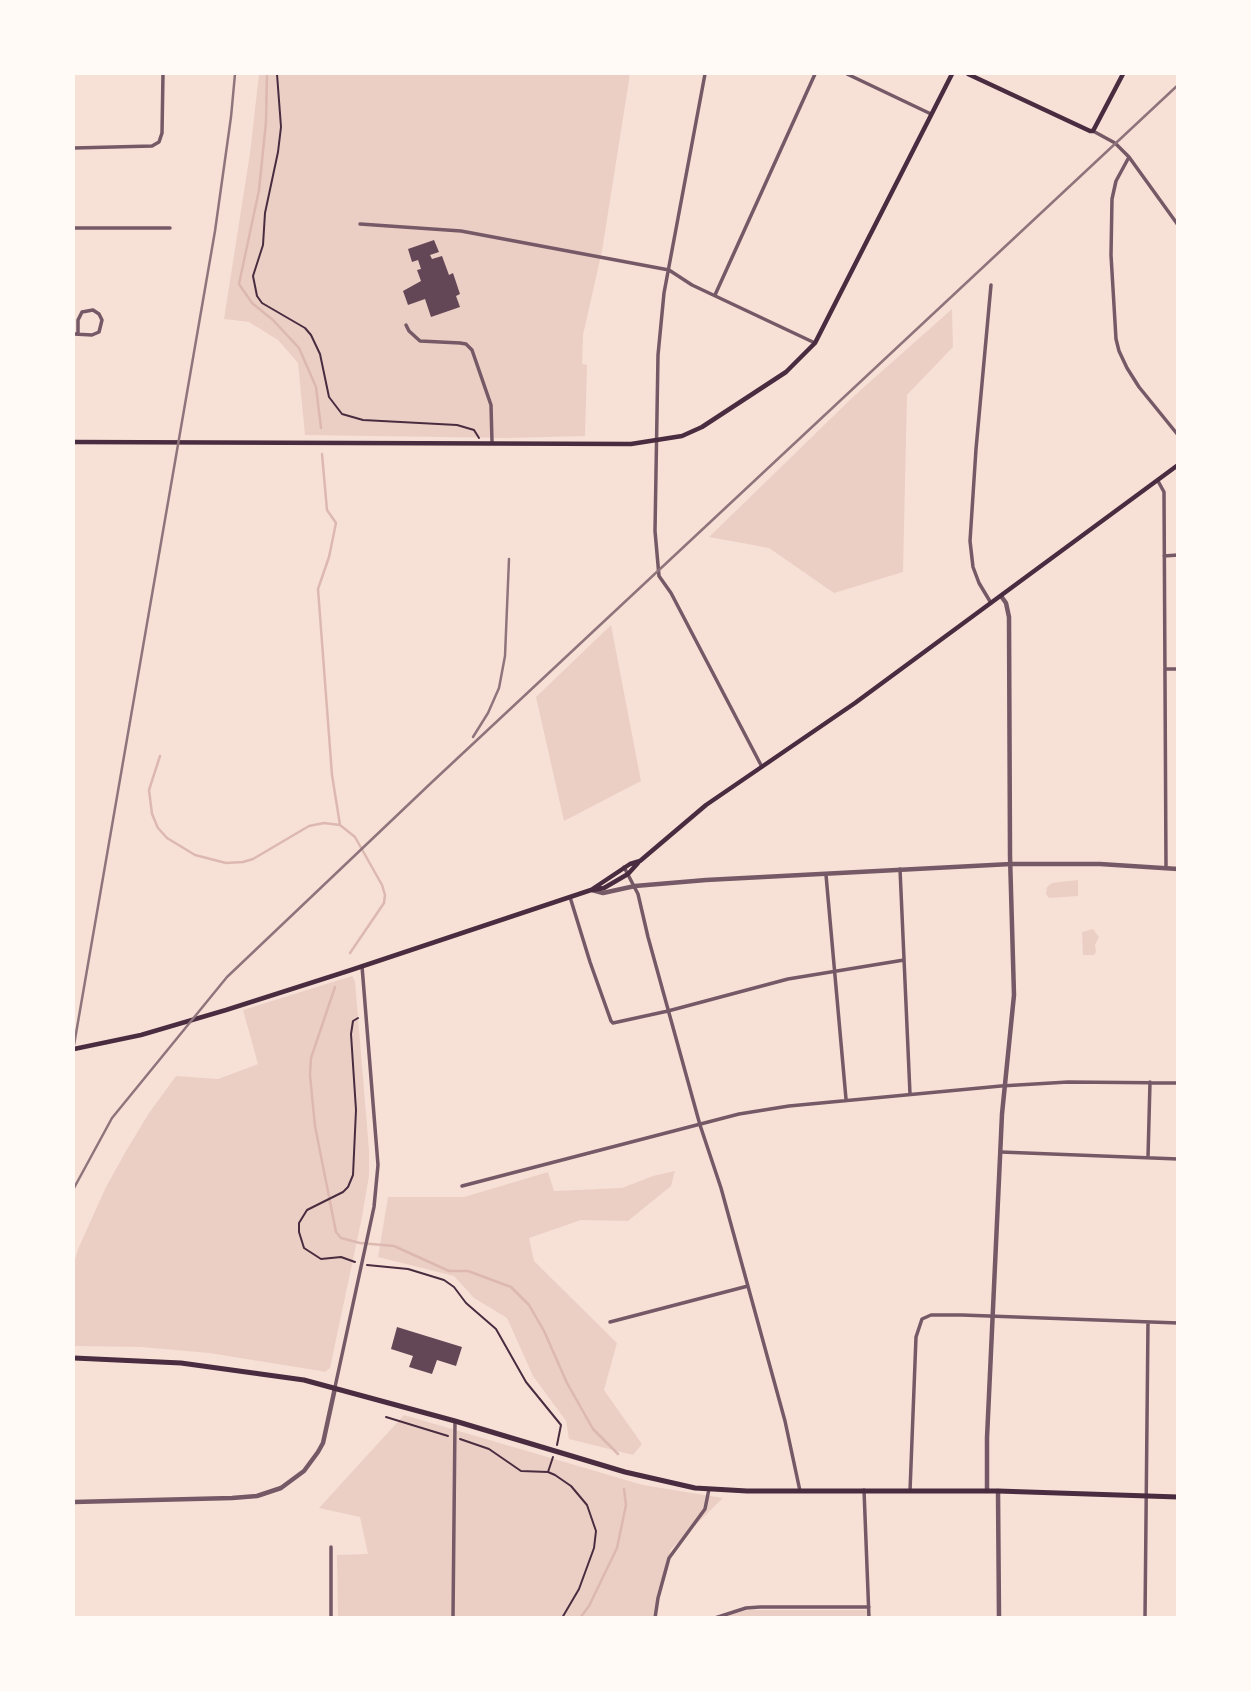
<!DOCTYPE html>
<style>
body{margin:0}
#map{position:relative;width:1251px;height:1691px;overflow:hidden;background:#f7e1d7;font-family:Inter,sans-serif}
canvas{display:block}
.frame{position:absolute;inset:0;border:75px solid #fffaf5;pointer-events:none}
</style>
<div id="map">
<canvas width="1251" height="1691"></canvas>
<div class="frame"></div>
</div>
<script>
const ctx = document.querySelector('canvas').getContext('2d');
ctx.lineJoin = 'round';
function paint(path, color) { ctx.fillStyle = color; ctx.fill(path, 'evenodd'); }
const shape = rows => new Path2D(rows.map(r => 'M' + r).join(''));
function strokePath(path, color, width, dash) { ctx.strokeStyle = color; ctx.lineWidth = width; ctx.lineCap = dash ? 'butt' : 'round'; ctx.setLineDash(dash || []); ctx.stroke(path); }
paint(shape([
 [259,74,630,74,602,251,583,335,582,364,587,365,585,436,509,438,305,435,298,363,278,340,249,322,224,319,250,153],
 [952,309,953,347,907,395,903,572,834,593,769,548,709,537,854,396],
 [611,625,641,781,564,821,536,697],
 [1078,880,1078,896,1049,898,1046,894,1047,887,1052,883],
 [1093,929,1099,937,1095,945,1096,952,1094,955,1083,955,1082,932],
 [352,976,355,981,369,1150,369,1176,362,1217,330,1368,325,1372,321,1371,209,1353,141,1347,74,1346,74,1263,78,1249,106,1187,126,1151,149,1113,176,1076,218,1079,258,1064,243,1010],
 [675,1171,671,1186,628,1221,581,1220,529,1238,534,1261,617,1343,604,1390,642,1444,633,1455,569,1439,566,1421,533,1376,507,1318,474,1298,454,1276,378,1257,388,1197,464,1197,548,1172,554,1191,622,1188,653,1176],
 [404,1415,643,1485,723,1498,671,1549,657,1594,654,1618,338,1617,337,1555,368,1554,360,1517,319,1508],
 [748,1610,867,1610,867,1617,720,1618]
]), '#ebcfc5');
strokePath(shape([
 [267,74,266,122,259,190,239,284,252,303,273,320,299,348,316,387,321,428],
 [322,454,327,510,336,523,329,557,318,589,332,775,340,825],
 [160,756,149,790,152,814,158,828,167,838,195,855,226,863,243,862,253,859,309,826,324,823,340,825,355,837,382,885,385,895,384,903,350,953],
 [335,987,311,1058,310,1075,315,1126,336,1232,341,1238,360,1243,394,1246,449,1271,468,1271,511,1287,529,1305,544,1331,567,1383,593,1429,618,1454],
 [580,1618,589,1606,617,1548,626,1505,624,1489]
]), '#dcb8b0', 2.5);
paint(shape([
 [434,240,439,252,430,255,432,259,442,256,449,275,453,273,460,294,456,296,460,307,431,317,425,299,408,305,403,291,421,281,417,270,421,269,418,260,412,262,408,249],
 [397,1327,462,1347,456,1366,437,1360,432,1374,409,1367,413,1356,391,1349]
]), '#644757');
strokePath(shape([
 [277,74,281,127,278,152,265,213,263,245,253,276,257,296,262,303,305,328,311,335,320,354,329,397,342,414,363,420,457,425,474,430,479,438],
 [355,1262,341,1257,321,1259,304,1248,299,1232,299,1223,307,1210,343,1192,348,1187,353,1175,356,1110,351,1034,353,1021,358,1018],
 [367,1265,408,1269,444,1280,454,1287,466,1303,496,1329,526,1382,561,1425,557,1445],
 [386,1417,448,1436],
 [460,1439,489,1449,521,1471,548,1472,555,1475,571,1486,587,1505,596,1531,594,1548,579,1589,562,1618],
 [548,1472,553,1457]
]), '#4a2c40', 2);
strokePath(shape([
 [705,74,664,293,658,355,655,531,659,576,671,593,762,767],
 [847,74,931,114],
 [1093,131,1115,143,1129,157,1178,225],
 [74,148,152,146,159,142,162,133,163,74],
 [1129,157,1116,181,1112,199,1111,255,1116,339,1119,351,1127,368,1139,387,1178,435],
 [360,224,461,231,669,270,692,285,815,343],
 [74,228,170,228],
 [715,295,815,74],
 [406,325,409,331,420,341,460,343,466,344,472,350,491,405,492,442],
 [74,334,92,335,99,332,102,320,99,314,93,310,82,312,78,320,78,334],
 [1158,481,1164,492,1166,868],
 [1164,556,1178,555],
 [991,603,979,583,973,567,970,541,976,449,991,285],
 [1166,669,1178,669],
 [624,867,638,894,648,937,700,1125,721,1188,785,1421,800,1491],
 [900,869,910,1094],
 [826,875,846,1099],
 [570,897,590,962,611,1021,613,1023,668,1011,788,979,904,960],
 [1001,1152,1178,1159],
 [1148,1157,1150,1082],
 [462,1186,739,1114,789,1106,1001,1086,1068,1082,1178,1083],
 [610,1322,748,1286],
 [335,1387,374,1207,378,1165,362,966],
 [864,1490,869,1618],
 [910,1491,916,1337,922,1319,931,1315,962,1315,1178,1323],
 [331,1547,331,1618],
 [453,1618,455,1421],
 [655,1618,658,1598,669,1558,705,1509,709,1489],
 [715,1618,746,1608,760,1607,869,1607],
 [1145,1618,1148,1322]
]), '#755966', 3.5);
strokePath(shape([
 [592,890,603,893,635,886,706,880,1011,864,1100,864,1178,869],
 [987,1491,987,1438,1002,1114,1014,995,1010,856,1009,617,1006,603,1001,596],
 [998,1491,999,1618],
 [74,1502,232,1498,257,1496,281,1488,304,1471,318,1452,323,1443,335,1388]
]), '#755966', 4.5);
strokePath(shape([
 [968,74,1090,131,1093,131,1123,74],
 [74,442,631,444,682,436,702,427,786,372,815,343,952,74],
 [592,890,604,888,628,874,638,863],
 [74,1049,141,1035,226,1010,348,971,591,890,630,864,640,861,706,805,855,703,1178,465]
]), '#4a2c40', 4.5);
strokePath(shape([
 [74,1358,181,1363,304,1380,455,1421,625,1472,695,1488,747,1491,998,1491,1178,1497]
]), '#4a2c40', 5);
strokePath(shape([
 [473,737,488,713,499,688,505,656,509,559],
 [74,1045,215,231,231,117,235,74],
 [74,1188,112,1118,227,977,431,783,1178,85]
]), '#8f747c', 2.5);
</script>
